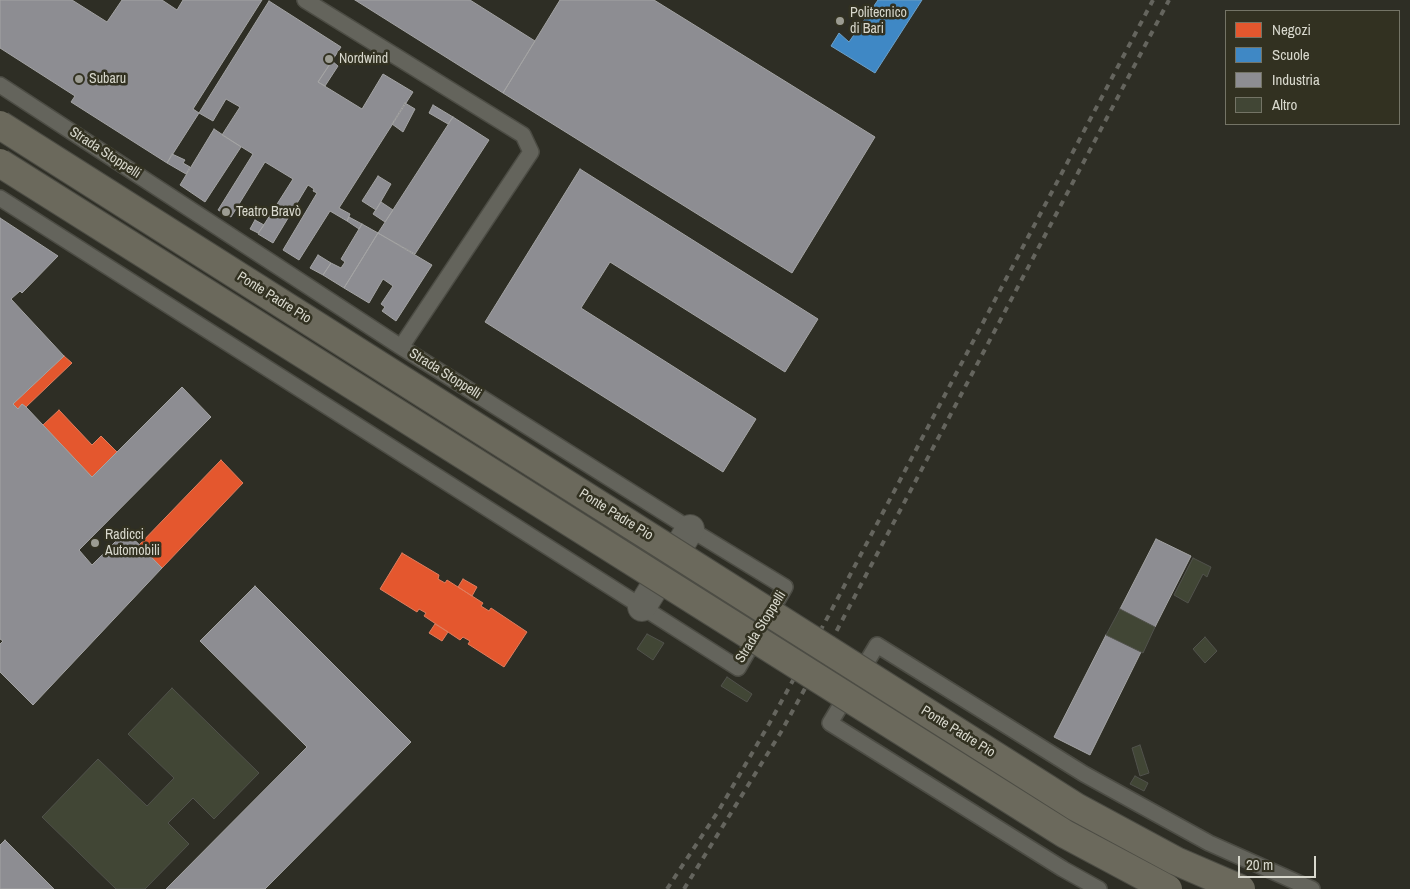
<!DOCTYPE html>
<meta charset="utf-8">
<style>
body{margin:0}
#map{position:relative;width:1410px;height:889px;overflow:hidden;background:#2e2e25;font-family:"Archivo Narrow",sans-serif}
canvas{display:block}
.legend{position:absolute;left:1225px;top:10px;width:175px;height:115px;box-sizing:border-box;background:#323121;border:1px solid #747466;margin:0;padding:6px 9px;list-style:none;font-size:15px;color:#d8d8cd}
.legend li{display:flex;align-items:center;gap:10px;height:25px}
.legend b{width:25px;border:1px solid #747466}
.scale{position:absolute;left:1238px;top:856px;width:78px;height:22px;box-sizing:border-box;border:2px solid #d8d8cd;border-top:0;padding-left:6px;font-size:15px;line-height:18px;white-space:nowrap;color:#d8d8cd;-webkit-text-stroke:4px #323121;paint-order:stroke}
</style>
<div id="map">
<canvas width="1410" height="889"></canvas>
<ul class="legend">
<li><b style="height:14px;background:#e4572e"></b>Negozi</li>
<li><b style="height:14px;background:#3f88c5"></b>Scuole</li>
<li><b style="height:14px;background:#8d8d92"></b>Industria</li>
<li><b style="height:14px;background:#414635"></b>Altro</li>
</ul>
<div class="scale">20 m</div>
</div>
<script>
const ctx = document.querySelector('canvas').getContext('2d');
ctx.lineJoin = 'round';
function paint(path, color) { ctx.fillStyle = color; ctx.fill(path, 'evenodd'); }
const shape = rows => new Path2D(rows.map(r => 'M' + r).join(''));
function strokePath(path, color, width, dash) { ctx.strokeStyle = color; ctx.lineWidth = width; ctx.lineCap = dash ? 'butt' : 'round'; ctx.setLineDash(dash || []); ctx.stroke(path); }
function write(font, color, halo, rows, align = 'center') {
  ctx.font = font + ' "Archivo Narrow",sans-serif'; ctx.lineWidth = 5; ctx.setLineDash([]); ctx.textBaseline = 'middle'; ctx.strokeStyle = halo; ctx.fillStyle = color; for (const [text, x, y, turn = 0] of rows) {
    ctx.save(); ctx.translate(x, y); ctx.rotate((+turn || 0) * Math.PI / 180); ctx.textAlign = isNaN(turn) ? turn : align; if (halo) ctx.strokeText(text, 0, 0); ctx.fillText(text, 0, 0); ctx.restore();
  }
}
const shops = shape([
 [64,356,72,363,26,407,22,404,18,409,13,404,64,356],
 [59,410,92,445,101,436,117,452,92,477,43,425,59,410],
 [221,460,243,483,162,568,139,545,221,460],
 [402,553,439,575,438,579,445,583,447,580,483,603,481,606,489,611,491,608,527,632,504,667,468,644,470,641,463,637,460,640,424,616,426,613,419,609,417,612,380,589,402,553],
 [463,579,477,587,472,596,458,587,463,579],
 [435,624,448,632,442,641,429,633,435,624]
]);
paint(shops, '#e4572e');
strokePath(shops, '#e07e5e', 1);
const schools = shape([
 [878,0,922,0,875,73,831,46,839,33,849,42,878,0]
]);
paint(schools, '#3f88c5');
strokePath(schools, '#6da0c7', 1);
const industry = shape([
 [0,0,72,0,107,22,122,0,162,0,177,10,183,0,262,0,193,109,199,113,167,163,71,102,75,96,0,48,0,0],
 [355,0,470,0,535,41,503,93,355,0],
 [560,0,654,0,875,137,792,273,503,93,560,0],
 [269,1,341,47,318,82,362,109,383,74,413,92,339,208,350,214,347,221,330,211,299,260,283,250,317,193,313,191,314,189,308,185,273,243,258,234,293,179,265,162,231,217,218,210,253,154,222,135,240,107,226,99,213,121,199,113,269,1],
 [332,61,338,66,325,86,318,82,332,61],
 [405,103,415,109,403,132,392,124,405,103],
 [433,105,453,117,448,124,429,113,433,105],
 [453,117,489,140,415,254,378,233,453,117],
 [214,129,241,147,205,202,180,185,214,129],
 [172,154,185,160,183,163,190,167,186,174,167,163,172,154],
 [580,169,818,319,785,372,610,262,581,308,756,419,723,472,485,322,580,169],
 [378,176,391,184,376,210,362,201,378,176],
 [381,202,393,210,385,222,373,214,381,202],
 [349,217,362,224,359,229,347,221,349,217],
 [0,218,58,256,22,293,20,291,11,299,64,356,13,404,18,409,22,404,26,407,92,477,182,387,211,417,79,550,92,565,126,531,162,568,33,705,0,672,0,644,3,641,0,639,0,218],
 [255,220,264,225,258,233,250,229,255,220],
 [362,224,378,233,344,288,323,275,331,263,341,268,345,262,341,259,362,224],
 [378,233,432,265,396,321,382,311,385,307,381,304,393,286,383,279,369,303,344,288,378,233],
 [318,255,331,263,323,275,310,268,318,255],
 [1156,539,1191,556,1155,627,1120,609,1156,539],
 [255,586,411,742,265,889,166,889,307,747,200,641,255,586],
 [1106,635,1141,652,1090,755,1054,737,1106,635],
 [5,840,54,889,0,889,0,845,5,840]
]);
paint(industry, '#8d8d92');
strokePath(industry, '#a4a4a4', 1);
const building = shape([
 [1193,558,1211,567,1207,577,1203,574,1188,603,1174,595,1193,558],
 [1120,609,1155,627,1143,653,1106,635,1120,609],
 [647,634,664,643,653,660,637,649,647,634],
 [1205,637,1217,651,1205,663,1193,649,1205,637],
 [727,677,752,694,747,702,721,686,727,677],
 [172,688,259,773,214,819,193,798,168,823,189,844,145,889,116,889,42,817,98,759,147,806,174,778,128,734,172,688],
 [1140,745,1149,773,1140,776,1132,748,1140,745],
 [1135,776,1148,783,1144,791,1130,784,1135,776]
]);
paint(building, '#414635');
strokePath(building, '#51524c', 1);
const service = shape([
 [305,0,523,135,531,152,401,347],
 [0,85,401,347,690,529,785,587,738,668,0,198],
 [1099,889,1063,869,830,723,877,645,1084,774,1209,843,1312,889]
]);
const minor = shape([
 [642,607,690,529]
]);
strokePath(service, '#4c4c44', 18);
strokePath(minor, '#4c4c44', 30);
strokePath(service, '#64645c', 15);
strokePath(minor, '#64645c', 28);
strokePath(shape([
 [667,889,719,810,769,724,830,613,1153,0],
 [684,889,781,732,836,632,1169,0]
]), '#65655e', 4, [6, 6]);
const primaryBridge = shape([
 [0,125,1076,807,1176,861,1241,889],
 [0,163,1065,834,1168,889]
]);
strokePath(primaryBridge, '#4c4c44', 30, []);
strokePath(primaryBridge, '#6b695c', 28);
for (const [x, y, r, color] of [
 [840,21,5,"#9c9c92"],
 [329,59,5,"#9c9c92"],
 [79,79,5,"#9c9c92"],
 [226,212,5,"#9c9c92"],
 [95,543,5,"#9c9c92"]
]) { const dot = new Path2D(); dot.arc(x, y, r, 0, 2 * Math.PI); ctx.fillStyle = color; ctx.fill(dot); strokePath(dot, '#323121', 2); }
write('14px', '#d8d8cd', '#323121', [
 ["Politecnico",850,13],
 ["di Bari",850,29],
 ["Nordwind",339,59],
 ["Subaru",89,79],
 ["Teatro Bravò",236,212],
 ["Radicci",105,535],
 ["Automobili",105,551]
], 'left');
write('14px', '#d8d8cd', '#323121', [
 ["Strada Stoppelli",105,153,33],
 ["Ponte Padre Pio",274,298,32],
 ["Strada Stoppelli",445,374,32],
 ["Ponte Padre Pio",616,515,32],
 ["Strada Stoppelli",761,627,-58],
 ["Ponte Padre Pio",958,732,32]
]);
</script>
